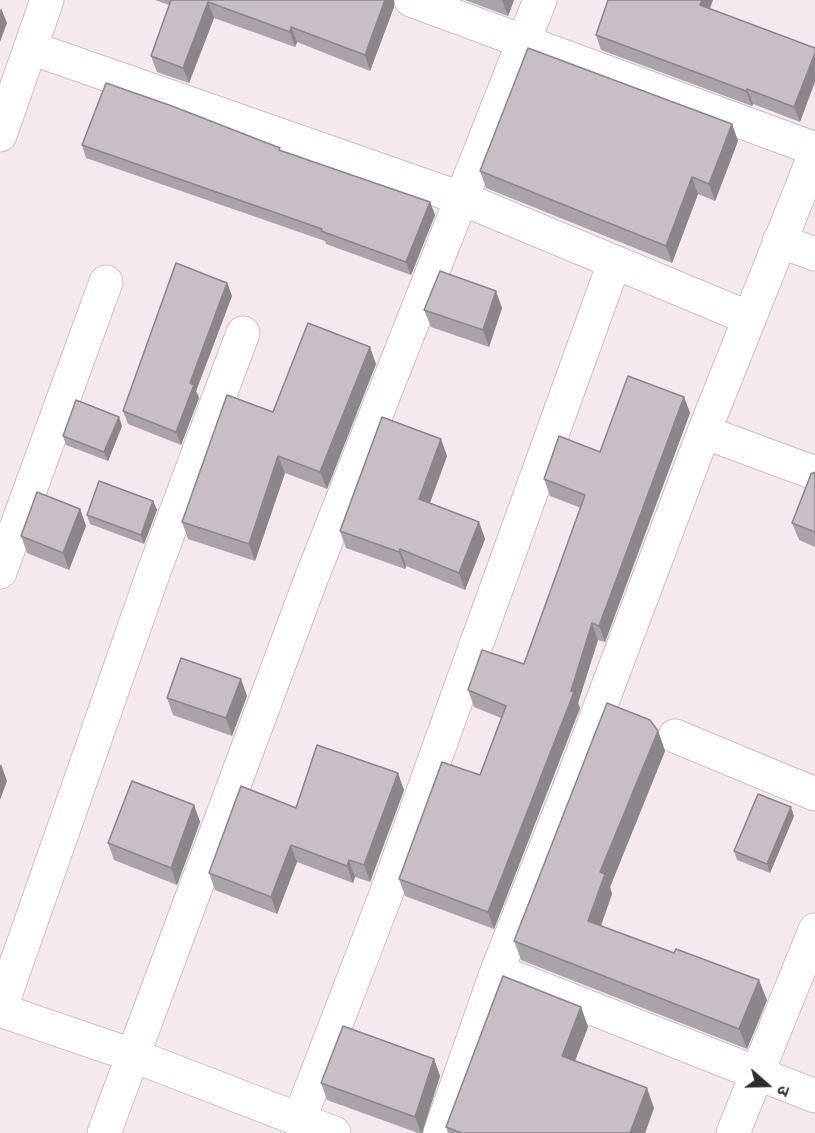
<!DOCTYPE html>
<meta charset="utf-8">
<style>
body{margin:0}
#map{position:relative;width:815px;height:1133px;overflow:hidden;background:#f5e8ee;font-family:"Golos Text","Noto Sans Devanagari",sans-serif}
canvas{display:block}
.north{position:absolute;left:737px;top:1055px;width:60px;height:60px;-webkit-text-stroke:4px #fff7fb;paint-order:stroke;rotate:110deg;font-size:16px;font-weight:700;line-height:24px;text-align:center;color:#302b2d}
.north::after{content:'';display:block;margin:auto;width:21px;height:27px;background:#302b2d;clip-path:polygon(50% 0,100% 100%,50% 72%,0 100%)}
</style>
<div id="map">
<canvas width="815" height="1133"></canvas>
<div class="north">उ</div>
</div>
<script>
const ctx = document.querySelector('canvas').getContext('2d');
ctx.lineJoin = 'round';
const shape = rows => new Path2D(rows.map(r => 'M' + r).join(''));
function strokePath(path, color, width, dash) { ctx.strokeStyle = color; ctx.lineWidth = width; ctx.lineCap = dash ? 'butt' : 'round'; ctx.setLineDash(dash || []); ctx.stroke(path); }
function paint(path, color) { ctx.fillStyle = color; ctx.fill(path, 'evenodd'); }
const street = shape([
 [411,0,815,149],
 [31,48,463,199,749,318],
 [0,135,47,0],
 [779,241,815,254],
 [704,432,815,473],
 [0,572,106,282],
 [675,736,815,794],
 [497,971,815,1096],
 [0,1010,154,571,243,333],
 [0,1010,132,1055,334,1133],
 [299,1120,385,897,614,263],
 [104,1133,311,579,540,0],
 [440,1133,497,971,573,779,704,432,815,154],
 [733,1133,815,930]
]);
strokePath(street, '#cdc0c7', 35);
strokePath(street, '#fff', 33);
paint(shape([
 [155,0,394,0,394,7,370,71,297,42,295,47,214,18,189,83,157,72,151,56,169,5],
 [465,0,514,0,508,16],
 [710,9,815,48,800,122,753,104,752,106,601,50,596,35],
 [732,124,738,141,715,201,698,194,672,263,486,188,480,171],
 [82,145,281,151,430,202,435,215,411,275,326,244,325,241,86,158],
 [227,283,232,296,196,391,199,398,181,445,128,424,123,411],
 [502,308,489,347,431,327,424,310],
 [376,364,327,489,285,473,255,561,188,539,182,522,273,412],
 [684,397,690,413,605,642,598,640,578,703,580,708,494,929,405,896,399,879,480,775,501,718,474,707,468,690,524,664,581,508,550,496,544,479,600,452],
 [122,426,108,461,66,445,63,436],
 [447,456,430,503,479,522,485,539,465,590,406,566,405,569,346,548,340,531],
 [815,472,815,547,799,540,792,523],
 [153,501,157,510,144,544,90,524,87,515],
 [80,509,86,526,69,570,27,553,21,536],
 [247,696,232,736,173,715,167,698],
 [658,731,665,751,610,887,612,894,601,926,767,1000,747,1049,521,960,514,941],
 [404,790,370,882,355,877,353,883,297,862,277,914,215,890,209,873,296,808],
 [194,805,200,822,177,885,114,860,108,843],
 [794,816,770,873,737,860,734,851],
 [581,1007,588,1027,575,1061,654,1108,645,1133,448,1133,446,1127],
 [434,1059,440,1076,422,1133,418,1133,327,1100,321,1083]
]), '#aba3ac');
paint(shape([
 [385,0,394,0,394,7,370,71,365,55],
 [502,0,514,0,508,16],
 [702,0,713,0,706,20,700,5],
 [208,2,214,18,189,83,183,68],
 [1,8,7,23,0,42,0,11],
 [291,27,297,42,295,47,290,32],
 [815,53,815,82,800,122,794,107],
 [747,89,753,104,752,106,746,91],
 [732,124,738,141,715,201,709,184],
 [692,177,698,194,672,263,666,246],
 [430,202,435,215,411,275,406,262],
 [227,283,232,296,196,391,199,398,181,445,176,432,190,383],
 [496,291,502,308,489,347,483,330],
 [370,347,376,364,327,489,320,472],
 [684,397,690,413,605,642,599,626],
 [119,417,122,426,108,461,104,452],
 [441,439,447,456,425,516,419,499],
 [278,456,285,473,255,561,249,544],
 [153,501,157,510,144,544,141,535],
 [80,509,86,526,69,570,63,553],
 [479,522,485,539,465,590,459,573],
 [400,549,406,566,405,569,399,552],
 [592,623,598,640,578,703,580,708,494,929,488,912,571,691],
 [241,679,247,696,232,736,226,718],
 [658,731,665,751,610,887,612,894,595,941,588,921,600,872],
 [1,764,7,781,0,800,0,766],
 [398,773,404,790,370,882,364,865],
 [194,805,200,822,177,885,171,868],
 [791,807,794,816,770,873,767,864],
 [291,845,297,862,277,914,271,897],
 [349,860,355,877,353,883,347,866],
 [759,980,767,1000,747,1049,739,1029],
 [581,1007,588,1027,569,1076,562,1056],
 [434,1059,440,1076,422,1133,421,1133,415,1117],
 [647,1088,654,1108,645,1133,630,1133]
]), '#8b858c');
const building = shape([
 [171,0,385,0,365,55,291,27,290,32,208,2,183,68,151,56,171,0],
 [608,0,702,0,700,5,815,48,815,53,794,107,747,89,746,91,596,35,608,0],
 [528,48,732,124,709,184,692,177,666,246,480,171,528,48],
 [106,83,172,106,280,148,279,150,430,202,406,262,321,231,322,229,82,145,106,83],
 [176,263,227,283,190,383,194,385,176,432,123,411,176,263],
 [440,271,496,291,483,330,424,310,440,271],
 [308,323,370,347,320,472,278,456,249,544,182,522,227,395,273,412,308,323],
 [628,376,684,397,599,626,592,623,571,691,574,692,488,912,399,879,442,762,480,775,506,706,468,690,482,650,524,664,585,495,544,479,559,436,600,452,628,376],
 [76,400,119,417,104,452,63,436,76,400],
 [382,417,441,439,419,499,479,522,459,573,400,549,399,552,340,531,382,417],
 [815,472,815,532,792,523,811,474,815,472],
 [99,481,153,501,141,535,87,515,99,481],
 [37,492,80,509,63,553,21,536,37,492],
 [181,658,241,679,226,718,167,698,181,658],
 [607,703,650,720,658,731,600,872,605,874,588,921,674,953,676,949,759,980,739,1029,514,941,607,703],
 [317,745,398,773,364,865,349,860,347,866,291,845,271,897,209,873,241,786,296,808,317,745],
 [132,781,194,805,171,868,108,843,132,781],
 [758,794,791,807,767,864,734,851,758,794],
 [503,976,581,1007,562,1056,647,1088,630,1133,462,1133,446,1127,503,976],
 [343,1026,434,1059,415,1117,321,1083,343,1026]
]);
paint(building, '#c7bec8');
strokePath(building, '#8b858c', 1.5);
</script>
